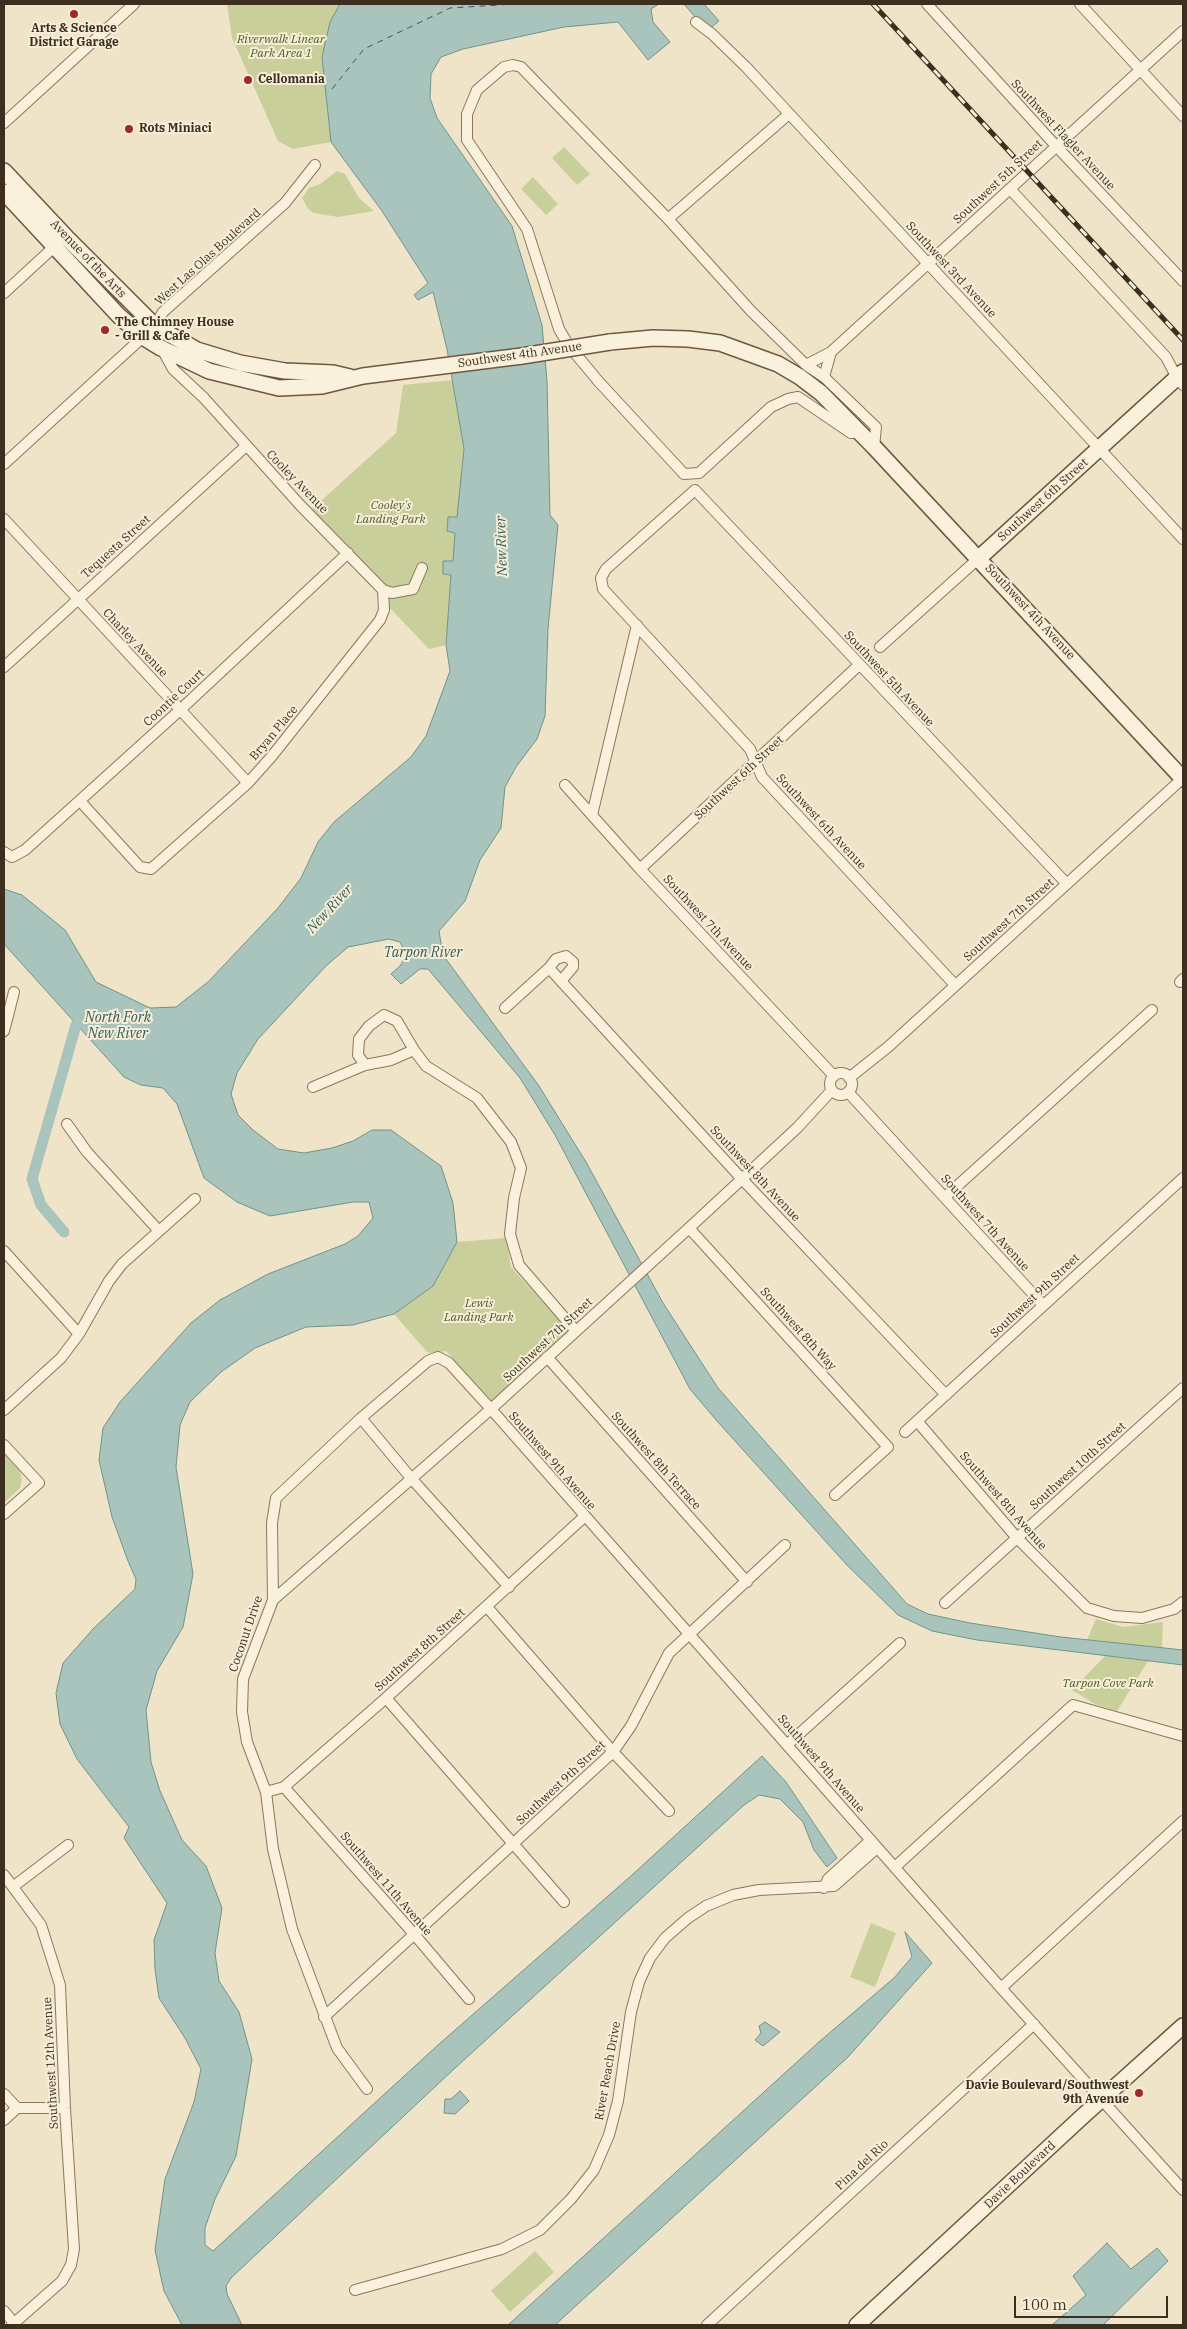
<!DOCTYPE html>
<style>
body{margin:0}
#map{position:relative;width:1187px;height:2329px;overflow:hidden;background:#f0e4c8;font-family:"IBM Plex Serif",serif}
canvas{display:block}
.frame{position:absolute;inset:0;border:5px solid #3d2e20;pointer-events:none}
.scale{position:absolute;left:1014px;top:2296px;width:154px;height:22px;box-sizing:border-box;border:2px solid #3d2e20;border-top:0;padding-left:6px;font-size:15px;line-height:18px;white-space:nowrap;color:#3d2e20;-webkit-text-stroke:4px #f7eed8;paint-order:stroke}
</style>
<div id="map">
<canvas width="1187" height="2329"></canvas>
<div class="frame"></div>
<div class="scale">100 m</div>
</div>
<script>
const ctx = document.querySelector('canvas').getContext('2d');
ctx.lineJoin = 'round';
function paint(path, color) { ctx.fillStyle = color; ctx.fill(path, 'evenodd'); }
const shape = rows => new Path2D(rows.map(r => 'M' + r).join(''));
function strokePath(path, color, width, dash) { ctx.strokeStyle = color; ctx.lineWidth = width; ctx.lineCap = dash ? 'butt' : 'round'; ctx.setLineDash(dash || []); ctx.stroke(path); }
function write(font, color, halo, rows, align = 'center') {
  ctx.font = font + ' "IBM Plex Serif",serif'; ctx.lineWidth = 4; ctx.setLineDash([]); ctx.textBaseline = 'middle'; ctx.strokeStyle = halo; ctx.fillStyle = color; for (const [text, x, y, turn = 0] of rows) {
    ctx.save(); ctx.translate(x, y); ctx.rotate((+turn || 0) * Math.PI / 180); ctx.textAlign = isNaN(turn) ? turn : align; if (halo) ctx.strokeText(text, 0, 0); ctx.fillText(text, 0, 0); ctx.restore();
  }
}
paint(shape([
 [227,4,340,4,330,22,322,57,331,142,293,149,278,141,232,38],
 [564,147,590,174,577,185,552,158],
 [337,171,345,174,359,198,374,211,338,217,314,213,308,209,302,198,309,188,320,184],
 [533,177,558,204,546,215,521,189],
 [453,380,464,449,457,518,448,517,447,531,455,533,453,561,443,562,443,574,451,575,446,645,429,649,390,608,388,592,312,509,396,433,403,385],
 [506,1238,511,1267,569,1331,492,1401,446,1351,428,1353,394,1314,433,1286,457,1242],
 [4,1450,18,1464,22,1480,20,1488,4,1503],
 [1096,1619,1123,1627,1163,1622,1162,1648,1087,1640],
 [1106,1655,1148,1661,1117,1711,1095,1704,1072,1690],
 [871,1923,896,1933,875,1987,850,1977],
 [535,2251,554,2272,510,2312,491,2291]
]), '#c9cf9b');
const water = shape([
 [340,4,659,4,651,9,653,22,670,42,648,60,618,22,564,27,463,49,441,57,431,74,430,98,437,118,512,226,542,325,547,381,550,515,558,525,548,629,545,716,537,739,516,767,505,787,501,828,480,860,465,901,439,931,443,955,539,1086,586,1162,663,1303,718,1388,907,1604,928,1614,970,1623,1061,1637,1183,1650,1183,1665,977,1640,932,1631,898,1615,846,1564,717,1421,690,1389,555,1135,520,1078,428,969,420,969,401,984,391,974,401,965,406,954,400,942,389,939,348,947,326,966,258,1039,237,1073,231,1094,238,1115,253,1130,278,1149,304,1153,332,1148,353,1141,372,1130,391,1130,441,1166,453,1203,457,1242,433,1286,394,1314,353,1325,306,1327,255,1348,221,1372,190,1402,180,1425,176,1467,193,1574,183,1627,157,1671,146,1710,151,1762,160,1791,182,1840,206,1866,222,1908,215,1953,219,1981,239,2012,252,2059,236,2156,215,2199,205,2228,205,2245,213,2251,438,2045,632,1875,762,1756,786,1782,837,1858,827,1867,814,1850,803,1822,780,1799,759,1795,744,1805,454,2069,231,2278,226,2286,227,2294,242,2325,182,2325,164,2291,155,2250,165,2179,194,2102,201,2069,185,2038,159,1998,155,1969,154,1940,167,1903,124,1838,129,1827,77,1759,60,1724,56,1693,63,1663,93,1629,135,1589,136,1579,128,1561,112,1517,99,1460,103,1428,120,1402,191,1323,220,1300,268,1274,345,1244,358,1236,373,1218,369,1202,353,1202,270,1216,237,1202,204,1178,177,1104,163,1088,141,1085,124,1077,4,944,4,889,22,895,65,930,96,982,150,1008,176,1007,208,982,278,908,301,878,318,842,334,822,411,757,426,736,450,671,446,645,451,575,443,574,443,561,453,561,455,533,447,531,448,517,457,517,464,449,447,349,433,292,418,300,414,295,428,283,382,211,331,142,322,57,330,22,340,4],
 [684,4,704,4,719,21,707,31,684,4],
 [905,1932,932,1963,848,2057,555,2325,508,2325,820,2041,894,1978,912,1957,905,1932],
 [765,2022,780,2032,763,2046,755,2040,761,2033,759,2026,765,2022],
 [460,2091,469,2101,455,2114,444,2113,445,2099,451,2099,460,2091],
 [1107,2243,1131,2269,1157,2248,1168,2261,1103,2325,1052,2325,1086,2295,1073,2276,1107,2243]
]);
paint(water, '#a9c4bc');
strokePath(water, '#6f938a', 1);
strokePath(shape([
 [64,1232,41,1205,32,1179,76,1025]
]), '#a9c4bc', 11);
strokePath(shape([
 [332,89,364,49,450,8,515,4]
]), '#2f5d5a', 1, [6, 5]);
const street = shape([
 [927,4,1056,146,1183,281],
 [1080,4,1183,116],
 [696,22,712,34,746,67,1183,539],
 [4,123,134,4],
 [1010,189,1166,357,1177,378,1183,385],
 [668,219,789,114],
 [4,293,54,247],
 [162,349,173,369,204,398,300,505,383,590,392,593,413,589,422,568],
 [806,365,831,352,1183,31],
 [824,377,831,352],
 [860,433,851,433,798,397,788,399,771,407,699,473,684,474,599,382,569,346,559,329,527,229,467,140,467,114,477,90,504,67,513,65,521,67,668,219,751,311,806,365,824,377,876,427,874,447],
 [4,464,155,326,163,312,285,203,315,165],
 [4,519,248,783],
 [880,647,979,558],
 [4,667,246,446],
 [565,785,640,869,834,1076],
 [80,801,140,867,151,869,248,783,272,756,380,620,384,610,383,590],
 [592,815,637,625],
 [4,852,12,857,25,850,180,710,348,553],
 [640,869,859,665],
 [549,968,741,1178,946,1395],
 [1180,982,1183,979],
 [955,985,762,777,750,749,603,589,601,578,606,569,695,490,1067,884],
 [505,1008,549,968,556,959,566,956,573,962,573,967,561,981],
 [384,1015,397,1021,414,1050,391,1060,365,1065,358,1055,359,1039,369,1026,384,1015],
 [4,1031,14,992],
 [414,1050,426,1066,477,1098,511,1142,521,1168,514,1198,510,1234,519,1265,575,1330],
 '830 1084a11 11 0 1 1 22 0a11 11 0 1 1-22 0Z',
 [849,1078,888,1047,1183,778],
 [313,1087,365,1065],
 [848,1092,1043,1305],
 [67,1124,87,1152,159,1231],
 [945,1197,1152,1010],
 [689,1228,888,1447,835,1495],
 [4,1251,79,1334],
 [547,1357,747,1582],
 [4,1410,61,1358,79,1334,109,1281,122,1264,195,1199],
 [361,1418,411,1478,509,1587],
 [917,1421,1017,1538,1087,1608,1114,1616,1142,1618,1174,1609,1183,1602],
 [905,1432,1183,1178],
 [4,1445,39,1483,4,1514],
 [273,1600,491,1409,689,1228,797,1128,832,1090],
 [945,1603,1183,1388],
 [487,1607,613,1752,669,1811],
 [386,1698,564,1902],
 [788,1744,900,1643],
 [284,1787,414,1934,469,1999],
 [266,1792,284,1787,386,1698,584,1517],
 [896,1866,1073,1705,1183,1736],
 [4,1875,41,1925,60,1985,65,2108,74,2249,71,2265,62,2281,12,2325],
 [14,1886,68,1845],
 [824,1888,828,1879,871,1840],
 [1001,1988,1183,1821],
 [324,2017,613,1752,631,1726,669,1653,785,1545],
 [367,2089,337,2048,292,1929,273,1849,266,1792,247,1742,242,1712,243,1679,273,1600,272,1523,276,1498,361,1418,428,1361,438,1357,449,1363,491,1409,1001,1988,1183,2190],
 [4,2094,17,2108,65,2108],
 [4,2120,17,2108],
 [355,2290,502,2249,540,2230,571,2199,594,2170,609,2135,618,2101,631,2012,639,1982,650,1958,665,1938,688,1918,706,1906,733,1895,759,1890,834,1886,877,1848],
 [4,2311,14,2323],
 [707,2325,1034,2024]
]);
const secondary = shape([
 [4,171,66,237,155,326,197,350,240,363,285,371,333,373,350,377],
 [4,192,119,316,143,337,161,348,209,371,279,388,322,386,363,376,522,356],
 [610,342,653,338,688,339,720,343,778,364,800,377,821,393,874,447,1183,779],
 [979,558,1183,372],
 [857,2325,1084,2115,1183,2026]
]);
strokePath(street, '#8d765c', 12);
strokePath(secondary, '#6f573f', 18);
strokePath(street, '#faf1dc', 10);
strokePath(secondary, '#faf1dc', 15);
const rail = shape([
 [873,4,1183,340]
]);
strokePath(rail, '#3d2e20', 5);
strokePath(rail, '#f7eed8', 3, [9]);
const secondaryBridge = shape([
 [522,356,610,342]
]);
strokePath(secondaryBridge, '#6f573f', 18, []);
strokePath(secondaryBridge, '#faf1dc', 15);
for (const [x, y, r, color] of [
 [74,14,5,"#9e2a2b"],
 [248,80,5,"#9e2a2b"],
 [129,129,5,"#9e2a2b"],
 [105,330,5,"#9e2a2b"],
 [1139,2093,5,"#9e2a2b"]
]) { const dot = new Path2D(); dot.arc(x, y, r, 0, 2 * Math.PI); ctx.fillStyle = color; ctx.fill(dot); strokePath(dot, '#f7eed8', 2); }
write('bold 12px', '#3d2e20', '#f7eed8', [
 ["Arts & Science",74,29,"center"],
 ["District Garage",74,43,"center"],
 ["Cellomania",258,80],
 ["Rots Miniaci",139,129],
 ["The Chimney House",115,323],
 ["- Grill & Cafe",115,337],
 ["Davie Boulevard/Southwest",1129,2086,"right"],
 ["9th Avenue",1129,2100,"right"]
], 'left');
write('italic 12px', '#4d5a26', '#f7eed8', [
 ["Riverwalk Linear",281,40],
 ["Park Area 1",281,54],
 ["Cooley's",391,506],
 ["Landing Park",391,520],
 ["Lewis",479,1304],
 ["Landing Park",479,1318],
 ["Tarpon Cove Park",1108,1684]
]);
write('12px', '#3d2e20', '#f7eed8', [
 ["Southwest Flagler Avenue",1063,135,47],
 ["Southwest 5th Street",998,182,-43],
 ["West Las Olas Boulevard",208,257,-42],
 ["Avenue of the Arts",88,259,46],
 ["Southwest 3rd Avenue",951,270,47],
 ["Southwest 4th Avenue",520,355,-8],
 ["Cooley Avenue",297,482,46],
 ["Southwest 6th Street",1043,500,-42],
 ["Tequesta Street",116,547,-42],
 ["Southwest 4th Avenue",1030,612,47],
 ["Charley Avenue",135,643,47],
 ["Southwest 5th Avenue",889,679,47],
 ["Coontie Court",174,698,-43],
 ["Bryan Place",274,733,-50],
 ["Southwest 6th Street",739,778,-43],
 ["Southwest 6th Avenue",821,822,47],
 ["Southwest 7th Street",1009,920,-42],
 ["Southwest 7th Avenue",708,923,47],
 ["Southwest 8th Avenue",755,1174,47],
 ["Southwest 7th Avenue",985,1223,48],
 ["Southwest 9th Street",1035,1296,-43],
 ["Southwest 8th Way",798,1329,48],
 ["Southwest 7th Street",548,1340,-43],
 ["Southwest 9th Avenue",552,1461,49],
 ["Southwest 8th Terrace",656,1461,48],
 ["Southwest 10th Street",1078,1466,-42],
 ["Southwest 8th Avenue",1003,1501,49],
 ["Coconut Drive",246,1634,-71],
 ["Southwest 8th Street",420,1650,-42],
 ["Southwest 9th Avenue",821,1764,49],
 ["Southwest 9th Street",561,1783,-43],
 ["Southwest 11th Avenue",386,1884,49],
 ["Southwest 12th Avenue",51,2063,-93],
 ["River Reach Drive",608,2071,-80],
 ["Pina del Rio",862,2165,-43],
 ["Davie Boulevard",1020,2175,-43]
]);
write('italic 14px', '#2f5d5a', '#f7eed8', [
 ["New River",502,546,-92],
 ["New River",330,909,-47],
 ["Tarpon River",423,953],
 ["North Fork",118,1018],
 ["New River",118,1034]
]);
</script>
